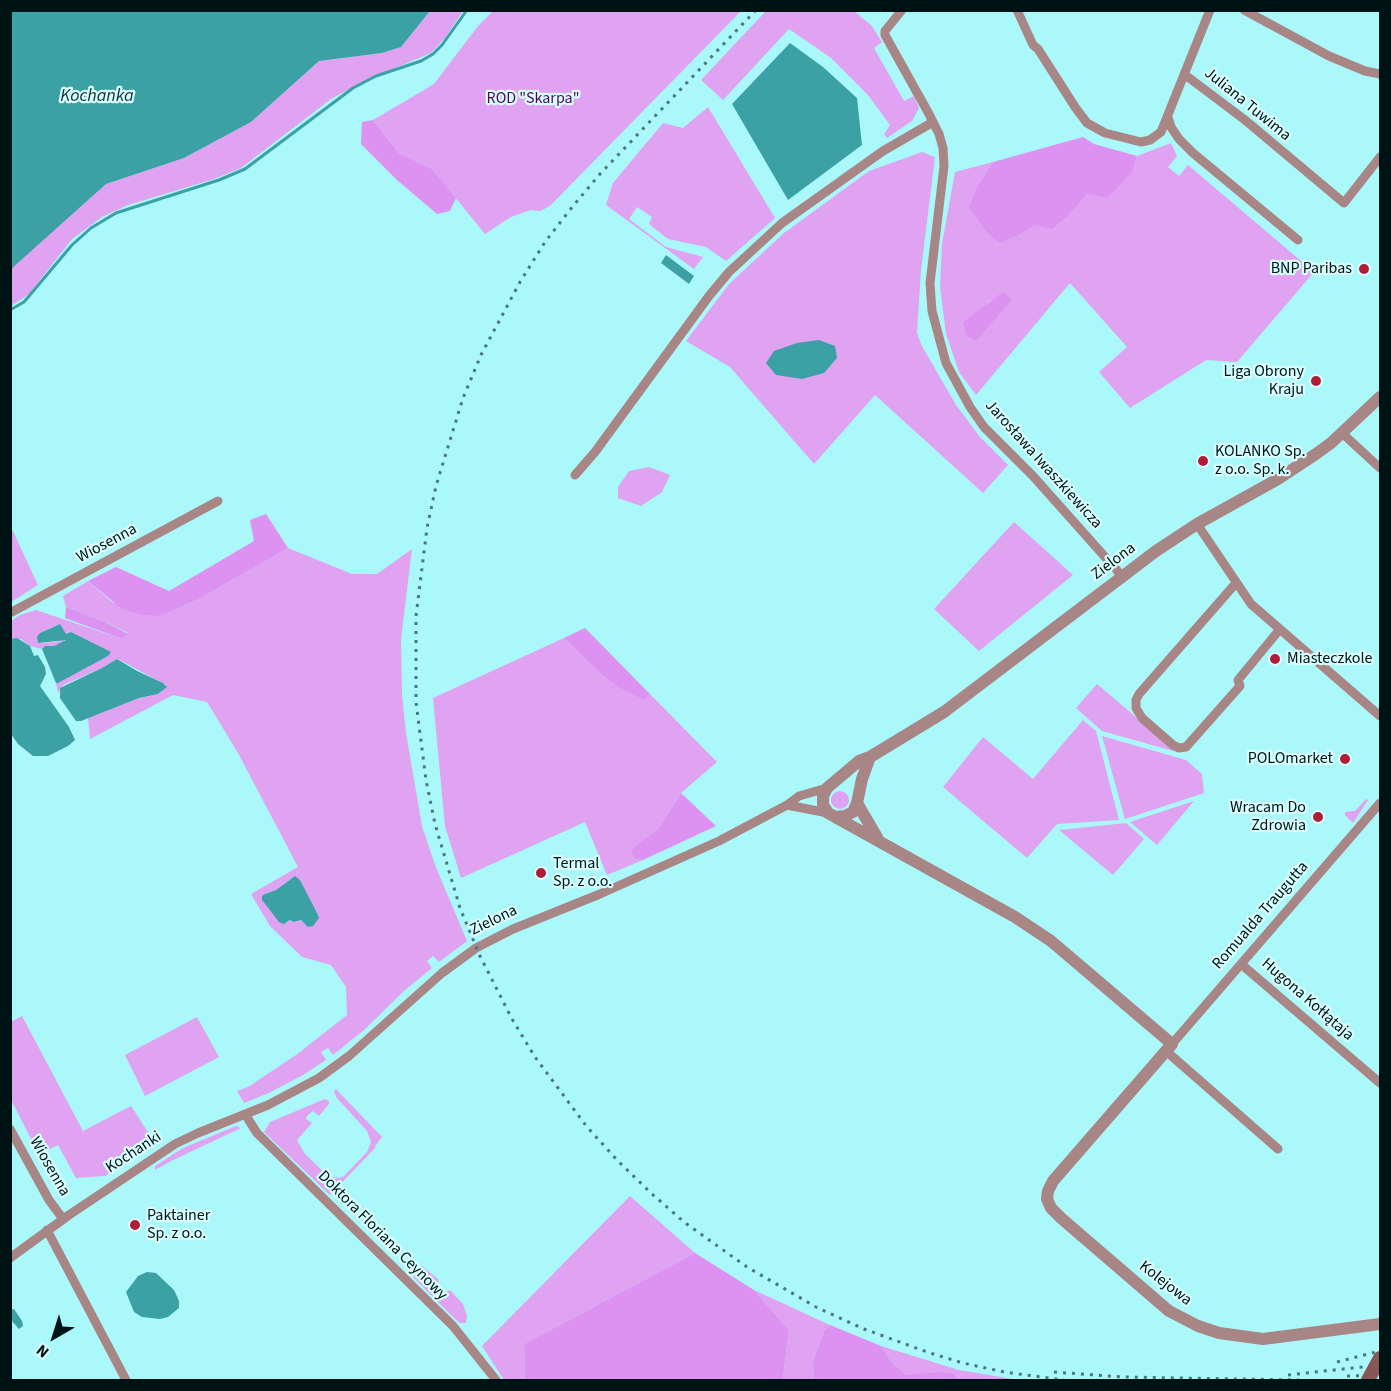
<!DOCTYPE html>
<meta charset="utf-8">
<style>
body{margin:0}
#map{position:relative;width:1391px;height:1391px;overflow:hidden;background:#abf8fb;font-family:"Source Sans 3",sans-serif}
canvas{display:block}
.frame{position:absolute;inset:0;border:12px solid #001314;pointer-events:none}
.north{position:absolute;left:24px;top:1307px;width:60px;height:60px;-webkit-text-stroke:4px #d9feff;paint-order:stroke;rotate:219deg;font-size:16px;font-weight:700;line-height:24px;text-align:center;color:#001314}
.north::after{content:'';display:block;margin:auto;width:21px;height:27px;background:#001314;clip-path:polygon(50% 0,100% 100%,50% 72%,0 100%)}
</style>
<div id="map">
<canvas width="1391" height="1391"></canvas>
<div class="frame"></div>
<div class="north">N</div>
</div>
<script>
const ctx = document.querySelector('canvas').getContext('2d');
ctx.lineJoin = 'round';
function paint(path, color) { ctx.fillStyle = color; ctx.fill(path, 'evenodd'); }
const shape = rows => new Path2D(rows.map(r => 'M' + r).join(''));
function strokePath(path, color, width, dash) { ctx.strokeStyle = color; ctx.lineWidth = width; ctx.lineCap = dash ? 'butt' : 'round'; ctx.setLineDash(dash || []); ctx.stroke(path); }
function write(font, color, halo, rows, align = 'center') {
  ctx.font = font + ' "Source Sans 3",sans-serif'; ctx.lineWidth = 4.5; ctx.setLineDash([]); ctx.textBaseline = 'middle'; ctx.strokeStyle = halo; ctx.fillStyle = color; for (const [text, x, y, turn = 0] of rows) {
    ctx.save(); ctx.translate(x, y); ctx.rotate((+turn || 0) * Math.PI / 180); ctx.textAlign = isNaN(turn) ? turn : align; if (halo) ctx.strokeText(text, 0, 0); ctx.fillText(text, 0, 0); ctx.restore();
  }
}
paint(shape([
 [430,11,463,11,445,38,431,53,366,80,331,99,241,168,214,179,128,205,102,217,72,239,29,294,11,306,10,269,106,184,184,158,251,122,319,61,382,53,401,47],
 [493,11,741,11,550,206,540,211,531,210,511,217,485,234,432,169,399,153,373,120,434,84,478,26],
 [766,11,854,11,872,26,882,42,874,48,904,101,914,96,919,108,912,121,887,138,884,134,890,125,868,95,831,58,789,29,723,100,701,80],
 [708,107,775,218,726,261,706,247,668,239,649,224,652,217,637,207,629,219,666,247,703,257,694,269,606,205,613,183,663,123,683,128],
 [1171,143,1177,156,1168,167,1179,176,1188,165,1314,272,1237,362,1206,360,1130,408,1099,372,1127,347,1070,283,976,395,959,372,946,334,940,287,942,244,955,172,993,162,979,184,1021,234,1035,225,1069,215,1088,194,1133,171,1137,156],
 [1012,300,984,330,976,341,963,322,978,313,990,301],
 [922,152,935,157,921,270,917,333,922,346,956,405,980,437,1008,465,983,493,875,395,814,464,730,367,686,341,729,284,784,233,869,171],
 [649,467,670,475,662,492,641,506,618,498,618,487,629,471],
 [1014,522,1073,575,979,651,934,609],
 [11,527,38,585,11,602,10,602],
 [288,548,352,574,377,574,412,549,401,639,402,695,406,733,422,826,435,865,467,941,439,962,433,956,427,961,432,968,404,991,364,1030,333,1055,328,1048,321,1052,326,1060,303,1075,269,1093,244,1103,237,1091,248,1087,296,1055,347,1015,346,987,331,965,302,957,270,926,251,894,298,867,238,753,207,702,173,695,90,739,88,718,139,698,159,694,166,685,118,659,102,668,63,685,58,693,56,683,108,656,108,651,71,632,65,634,57,625,44,631,40,643,55,642,64,639,64,642,54,646,45,646,42,649,30,646,21,639,11,639,11,621,20,615,36,610,122,639,128,633,105,622,66,607,63,596,88,581,112,602,161,616,197,600],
 [292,878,300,880,302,885,305,924,301,920,296,922,290,920,287,923,265,894,276,890],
 [564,638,601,674,644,700,650,694,717,762,681,793,658,829,646,839,635,859,643,860,607,875,585,822,461,878,445,826,433,698],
 [1097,684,1177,752,1102,731,1076,708],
 [1083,720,1096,731,1119,820,1057,824,1027,858,943,787,983,737,1033,779],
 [1102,736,1186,760,1202,774,1204,793,1125,819],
 '831 800a9 9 0 1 1 18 0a9 9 0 1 1-18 0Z',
 [1366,799,1368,800,1353,823,1345,815,1345,812,1355,811],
 [1194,801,1157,845,1130,822],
 [1126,823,1144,839,1113,875,1059,830],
 [22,1016,83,1131,131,1106,155,1143,105,1176,76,1178,58,1145,39,1154,11,1100,11,1022],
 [197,1017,219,1057,145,1096,125,1055],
 [336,1089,382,1137,375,1146,376,1147,330,1195,264,1132,270,1122,325,1099,329,1101,329,1104,319,1116,313,1111,307,1116,306,1119,312,1123,297,1140,305,1154,329,1177,340,1178,344,1176,367,1152,371,1142,367,1131,337,1098,334,1092],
 [236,1126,241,1128,171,1161,155,1170,155,1166,183,1148],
 [630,1196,695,1253,524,1344,525,1380,504,1380,482,1346],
 [422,1266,439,1280,436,1284,444,1293,450,1290,463,1304,467,1316,466,1323,460,1323,453,1317,413,1277],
 [754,1290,830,1325,824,1331,814,1358,812,1366,814,1373,813,1380,781,1380,783,1377,789,1330],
 [881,1346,959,1370,1019,1380,959,1380,954,1374,906,1375,891,1361]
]), '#dfa3f1');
paint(shape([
 [373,120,399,153,432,169,456,198,450,211,437,214,397,180,361,144,362,122],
 [1083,137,1094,144,1137,156,1133,171,1107,198,1088,194,1069,215,1052,229,1035,225,1021,234,1000,243,986,231,969,207,979,184,993,162],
 [1003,292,1012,300,976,341,966,335,963,322],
 [266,514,288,548,197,600,161,616,144,615,122,609,88,581,116,567,169,591,254,541,250,520],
 [66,607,105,622,128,634,122,639,65,618],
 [585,628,650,694,644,700,622,689,601,674,564,638],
 [681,793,716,826,643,860,635,859,631,850,658,829],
 [695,1253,754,1290,789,1330,783,1377,781,1380,525,1380,524,1344],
 [830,1325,881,1346,891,1361,906,1375,941,1372,954,1374,959,1380,813,1380,814,1373,812,1366,814,1358,824,1331]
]), '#dd92f2');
paint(shape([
 [11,10,430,10,430,11,401,47,382,53,319,61,251,122,184,158,106,184,11,269],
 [790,43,823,67,857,98,862,145,788,200,732,104],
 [666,255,694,276,689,284,661,263],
 [819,340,835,346,837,358,824,373,802,379,776,375,766,363,774,351,797,343],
 [60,624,66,634,71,632,111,652,108,656,58,683,56,683,42,649,45,646,54,646,66,640,38,643,37,637,40,633],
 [17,638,30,646,34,656,38,655,45,667,46,674,40,686,69,727,75,740,68,746,48,756,33,756,18,744,11,734,11,639],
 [117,659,137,671,163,683,167,687,158,694,139,698,81,721,76,721,60,698,60,688,102,668],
 [295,876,300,880,317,913,319,918,313,926,308,927,301,920,294,922,290,920,284,924,279,922,262,900,262,896,265,894,276,890],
 [147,1272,156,1273,174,1290,179,1301,179,1308,168,1317,160,1319,142,1317,134,1312,126,1292,138,1276],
 [14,1309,22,1321,23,1326,19,1329,11,1320,11,1310]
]), '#3ba1a4');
strokePath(shape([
 [10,310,24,302,72,245,91,228,116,213,219,180,245,169,353,88,376,76,421,61,433,54,442,45,467,10]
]), '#3ba1a4', 3);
strokePath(shape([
 [902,10,885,31,885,35,929,114,939,134,943,148,944,166,930,283,932,311,946,363,970,407,984,427,1033,476,1122,576],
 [1017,10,1033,45,1038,49,1075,107,1087,123,1105,133,1141,142,1150,140,1161,132,1210,10],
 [1244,10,1329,56,1365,71,1380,74],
 [1184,74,1245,120,1344,203,1380,157],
 [1168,117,1171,127,1179,139,1193,153,1298,240],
 [1342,433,1380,468],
 [575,475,595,452,709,296,729,272,782,223,883,151,933,122],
 [1197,524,1251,604,1380,716],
 [1236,583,1139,694,1136,700,1136,708,1142,718,1173,745,1179,748,1186,747,1240,686,1238,680,1280,629],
 [10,613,218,501],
 [787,805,828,813],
 [1241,964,1380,1083],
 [1172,1044,1380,803],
 [1166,1051,1278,1149],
 [245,1114,257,1133,453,1326,496,1380],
 [10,1129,49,1200,63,1219],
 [47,1230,126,1380],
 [10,1258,69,1215,175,1144,198,1133,268,1105,319,1078,349,1056,442,973,476,948,513,929,600,894,719,841,787,805,799,796,827,788]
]), '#a98686', 9);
strokePath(shape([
 [1380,397,1331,443,1316,454,1278,479,1197,524,1156,551,944,712,870,757,859,761,827,788,823,796,823,805,828,813,1015,917,1051,941,1172,1044,1053,1181,1048,1191,1047,1199,1051,1208,1061,1218,1169,1311,1198,1326,1219,1333,1263,1339,1380,1324],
 [857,803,878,839],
 [836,817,845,816,853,812,857,803,862,779,870,757]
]), '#a98686', 12);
strokePath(shape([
 [756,10,600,174,573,206,545,242,520,282,481,355,463,398,436,486,427,528,416,616,416,702,426,780,435,824,460,908,479,954,512,1019,535,1057,587,1127,618,1161,652,1194,684,1222,747,1267,816,1307,864,1329,930,1353,963,1363,1004,1372,1064,1380],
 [1337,1362,1380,1351],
 [1054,1372,1122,1377,1299,1380],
 [1288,1375,1380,1365],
 [1347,1376,1380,1375]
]), '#4b7779', 3, [3, 6]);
strokePath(shape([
 [1368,1380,1380,1358]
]), '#875758', 14);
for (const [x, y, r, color] of [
 [1364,269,6,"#b11d37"],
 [1316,381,6,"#b11d37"],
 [1203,461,6,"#b11d37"],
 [1275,659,6,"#b11d37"],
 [1345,759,6,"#b11d37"],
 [1318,817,6,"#b11d37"],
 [541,873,6,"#b11d37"],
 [135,1225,6,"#b11d37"]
]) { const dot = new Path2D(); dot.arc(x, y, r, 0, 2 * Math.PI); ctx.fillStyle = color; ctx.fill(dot); strokePath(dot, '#d9feff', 2); }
write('16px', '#4f0460', '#d9feff', [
 ["ROD \"Skarpa\"",533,99]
]);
write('16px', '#001314', '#d9feff', [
 ["Juliana Tuwima",1247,105,39],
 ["Jarosława Iwaszkiewicza",1043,465,48],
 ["Wiosenna",107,544,-28],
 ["Zielona",1114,562,-37],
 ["Romualda Traugutta",1261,916,-49],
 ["Zielona",494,921,-26],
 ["Hugona Kołłątaja",1307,1000,41],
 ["Kochanki",134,1153,-33],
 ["Wiosenna",49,1167,60],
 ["Doktora Floriana Ceynowy",382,1236,45],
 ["Kolejowa",1165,1284,38]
]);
write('16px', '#001314', '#d9feff', [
 ["BNP Paribas",1352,269],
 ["Liga Obrony",1304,372],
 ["Kraju",1304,390],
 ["KOLANKO Sp.",1215,452,"left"],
 ["z o.o. Sp. k.",1215,470,"left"],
 ["Miasteczkole",1287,659,"left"],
 ["POLOmarket",1333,759],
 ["Wracam Do",1306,808],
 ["Zdrowia",1306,826],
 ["Termal",553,864,"left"],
 ["Sp. z o.o.",553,882,"left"],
 ["Paktainer",147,1216,"left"],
 ["Sp. z o.o.",147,1234,"left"]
], 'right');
write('italic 18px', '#103031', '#d9feff', [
 ["Kochanka",97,97]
]);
</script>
